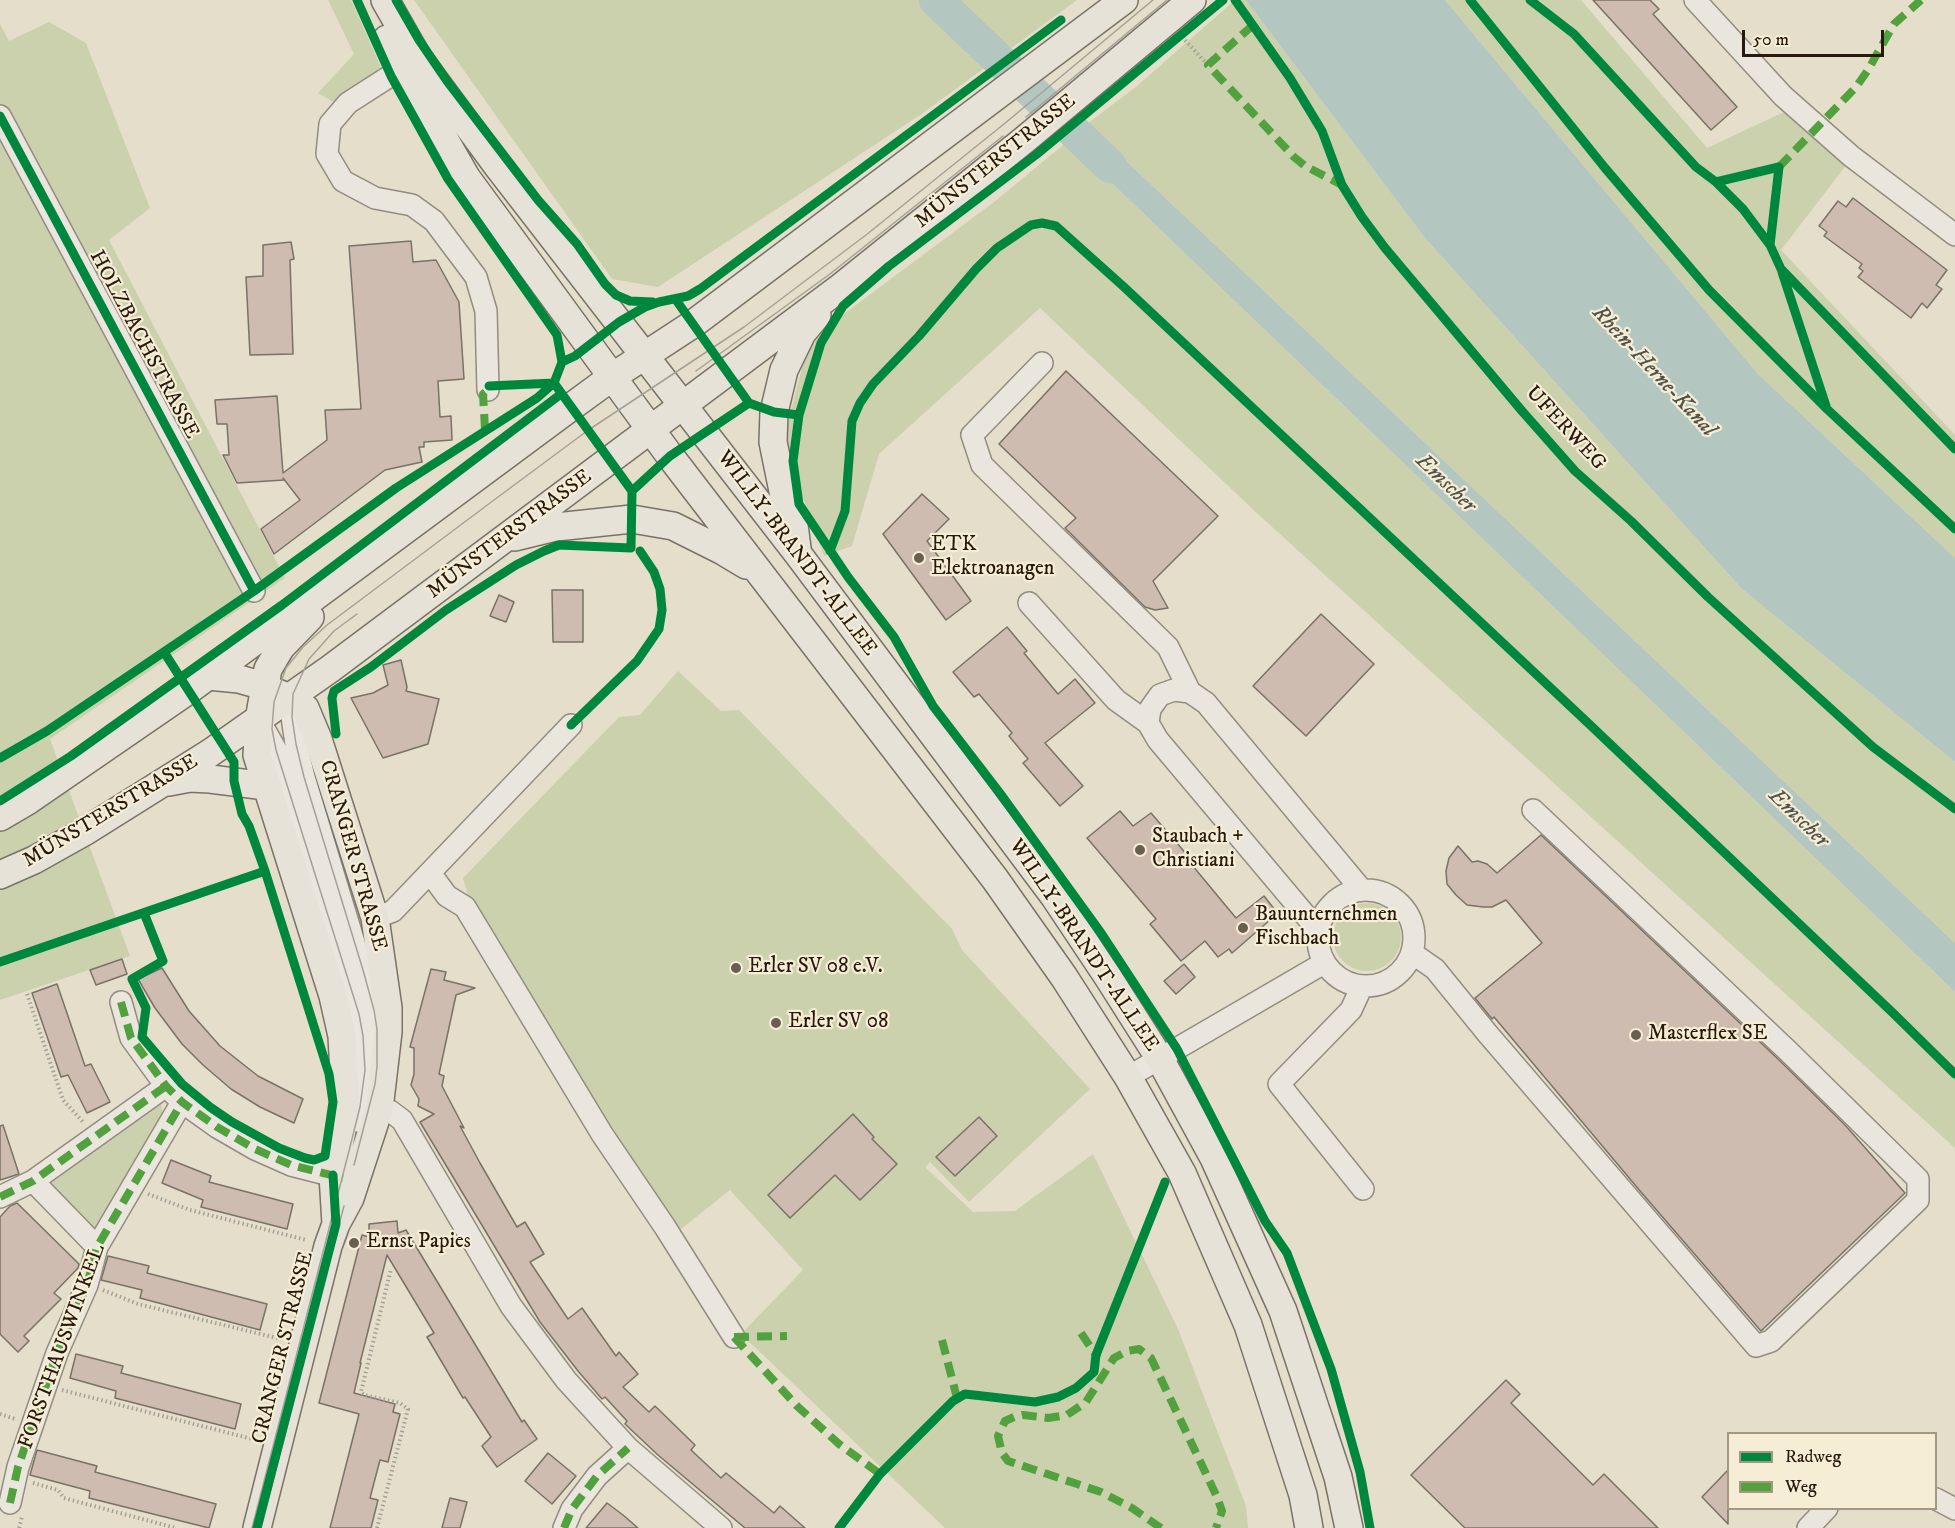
<!DOCTYPE html>
<meta charset="utf-8">
<style>
body{margin:0}
#map{position:relative;width:1955px;height:1528px;overflow:hidden;background:#e5deca;font-family:"IM FELL DW Pica",serif}
canvas{display:block}
.legend{position:absolute;left:1727px;top:1432px;width:210px;height:78px;box-sizing:border-box;background:#f6edd5;border:2px solid #a49885;margin:0;padding:8px 10px;list-style:none;font-size:18px;color:#28190e}
.legend li{display:flex;align-items:center;gap:12px;height:30px}
.legend b{width:30px;border:2px solid #a49885}
.scale{position:absolute;left:1742px;top:30px;width:142px;height:27px;box-sizing:border-box;border:3px solid #28190e;border-top:0;padding-left:8px;font-size:18px;line-height:21px;white-space:nowrap;color:#28190e;-webkit-text-stroke:4px #f6edd5;paint-order:stroke}
</style>
<div id="map">
<canvas width="1955" height="1528"></canvas>
<ul class="legend">
<li><b style="height:8px;background:#00873e"></b>Radweg</li>
<li><b style="height:8px;background:#51a13e"></b>Weg</li>
</ul>
<div class="scale">50 m</div>
</div>
<script>
const ctx = document.querySelector('canvas').getContext('2d');
ctx.lineJoin = 'round';
function paint(path, color) { ctx.fillStyle = color; ctx.fill(path, 'evenodd'); }
const shape = rows => new Path2D(rows.map(r => 'M' + r).join(''));
function strokePath(path, color, width, dash) { ctx.strokeStyle = color; ctx.lineWidth = width; ctx.lineCap = dash ? 'butt' : 'round'; ctx.setLineDash(dash || []); ctx.stroke(path); }
function write(font, color, halo, rows, align = 'center') {
  ctx.font = font + ' "IM FELL DW Pica",serif'; ctx.lineWidth = 4.5; ctx.setLineDash([]); ctx.textBaseline = 'middle'; ctx.strokeStyle = halo; ctx.fillStyle = color; for (const [text, x, y, turn = 0] of rows) {
    ctx.save(); ctx.translate(x, y); ctx.rotate((+turn || 0) * Math.PI / 180); ctx.textAlign = isNaN(turn) ? turn : align; if (halo) ctx.strokeText(text, 0, 0); ctx.fillText(text, 0, 0); ctx.restore();
  }
}
paint(shape([
 [328,0,351,0,383,72,337,104,318,93,354,54],
 [414,0,1077,0,923,113,658,287,612,279],
 [1235,0,1246,0,1425,238,1742,589,1955,762,1955,943,1087,124,1137,86],
 [1445,0,1581,0,1707,148,1784,112,1847,164,1781,250,1955,435,1955,558,1757,373],
 [49,22,86,43,150,208,109,240,285,578,50,739,130,956,0,1000,0,24,9,41],
 [1068,141,1955,992,1955,1148,1259,515,1040,308,879,454,852,546,824,556,783,442,809,340,994,202],
 [678,671,721,711,739,710,952,929,962,950,1090,1089,969,1202,930,1162,925,1167,973,1212,1015,1211,1093,1154,1178,1329,1246,1506,1248,1528,945,1528,741,1334,803,1270,730,1190,676,1233,471,907,463,878,619,717,640,715],
 '1333 937a34 34 0 1 1 68 0a34 34 0 1 1-68 0Z',
 [157,1103,161,1105,163,1114,102,1225,94,1229,51,1191,49,1181]
]), '#cbd0ad');
paint(shape([
 [1246,0,1445,0,1757,373,1955,558,1955,762,1742,589,1425,238],
 [1087,124,1955,943,1955,992,1068,141]
]), '#b4c6c0');
strokePath(shape([
 [936,0,1110,166]
]), '#b4c6c0', 34);
const building = shape([
 [1593,0,1650,0,1659,9,1653,14,1737,107,1711,130,1593,0],
 [1853,198,1947,270,1936,285,1942,289,1927,308,1922,303,1911,318,1858,277,1863,271,1859,268,1862,264,1824,236,1827,232,1819,226,1838,201,1846,207,1853,198],
 [411,241,413,262,436,260,459,302,464,379,438,381,440,417,451,416,452,440,424,442,424,447,419,447,422,462,385,470,274,554,261,529,300,500,283,478,284,480,237,483,223,455,229,455,227,424,217,424,215,400,277,396,283,473,327,440,325,410,361,409,349,246,411,241],
 [291,242,294,259,290,260,293,354,250,355,246,277,263,276,263,245,291,242],
 [1066,371,1218,516,1153,581,1168,608,1155,610,1145,607,1065,528,1076,518,999,444,1066,371],
 [922,494,949,519,927,541,971,601,946,620,883,534,922,494],
 [552,590,583,590,583,642,553,642,552,590],
 [499,595,514,602,506,622,490,616,499,595],
 [1321,614,1374,664,1306,736,1253,686,1321,614],
 [1007,627,1027,651,1024,653,1058,694,1075,679,1095,703,1045,743,1083,786,1060,806,1023,763,1028,759,1009,736,1012,733,979,694,974,697,953,672,1007,627],
 [401,660,407,687,406,691,439,699,428,744,383,758,351,698,373,693,388,685,383,665,401,660],
 [1120,811,1133,826,1151,813,1194,863,1192,865,1236,918,1264,896,1275,910,1267,917,1270,920,1232,953,1229,949,1218,957,1205,941,1181,961,1150,924,1156,919,1087,838,1120,811],
 [1541,835,1778,1059,1845,1125,1905,1193,1761,1331,1641,1192,1494,1017,1492,1019,1475,998,1542,943,1506,900,1492,907,1483,907,1467,905,1456,895,1447,884,1446,871,1449,858,1458,846,1472,862,1478,861,1487,864,1497,873,1541,835],
 [122,959,127,974,96,985,90,970,122,959],
 [1184,964,1195,977,1176,994,1164,981,1184,964],
 [162,968,189,1011,220,1046,258,1076,303,1099,294,1123,260,1107,231,1089,203,1065,182,1044,155,1008,138,979,162,968],
 [431,969,446,972,444,980,475,988,456,995,439,1074,444,1076,442,1086,464,1128,460,1126,480,1163,517,1227,525,1222,544,1254,530,1262,568,1319,582,1308,616,1356,619,1352,638,1374,623,1387,649,1412,655,1406,695,1445,691,1450,721,1478,726,1473,774,1513,780,1506,805,1528,745,1528,658,1455,625,1424,627,1421,605,1397,602,1399,578,1371,540,1322,420,1122,434,1114,418,1106,419,1099,411,1085,414,1074,414,1048,410,1047,431,969],
 [57,984,85,1066,91,1064,110,1102,87,1113,68,1075,61,1077,32,993,57,984],
 [853,1114,874,1137,872,1139,897,1164,860,1200,835,1175,790,1218,768,1195,853,1114],
 [979,1117,997,1136,955,1176,936,1157,979,1117],
 [3,1125,19,1174,0,1180,0,1126,3,1125],
 [171,1160,211,1176,209,1182,293,1204,287,1229,201,1207,203,1200,162,1183,171,1160],
 [17,1203,79,1264,78,1268,54,1293,61,1299,24,1336,29,1341,18,1352,0,1334,0,1217,10,1206,17,1203],
 [397,1221,398,1233,406,1230,522,1422,524,1420,537,1439,497,1467,482,1446,491,1437,465,1397,463,1398,427,1337,434,1333,387,1255,360,1363,361,1363,354,1393,395,1404,393,1412,400,1414,388,1462,380,1460,370,1498,378,1500,371,1528,330,1528,359,1414,319,1403,362,1235,369,1237,369,1224,397,1221],
 [108,1256,149,1266,147,1273,267,1304,260,1330,140,1298,142,1290,101,1280,108,1256],
 [76,1354,123,1366,121,1373,241,1404,235,1429,115,1398,116,1391,70,1378,76,1354],
 [1506,1380,1520,1394,1511,1403,1593,1485,1604,1474,1658,1528,1465,1528,1411,1475,1506,1380],
 [37,1450,97,1466,95,1472,216,1504,209,1528,89,1498,90,1491,30,1475,37,1450],
 [548,1453,576,1476,552,1504,525,1481,548,1453],
 [1728,1470,1728,1524,1702,1497,1728,1470],
 [450,1498,467,1502,460,1528,442,1528,450,1498],
 [607,1503,623,1515,638,1528,586,1528,607,1503]
]);
paint(building, '#cebcb1');
strokePath(building, '#797267', 1.5);
const minor = shape([
 [1695,0,1783,96,1851,156,1955,235],
 [415,60,348,103,330,124,327,154,343,181,375,198,412,205,434,221,476,277,486,311,488,390],
 [0,116,254,591],
 [1042,363,972,435,982,465,1168,647,1190,692],
 [1029,603,1116,700,1148,723],
 [293,694,292,717,296,744,304,777,369,992,374,1010,377,1040],
 [259,720,276,750,359,1014,363,1036,365,1070,357,1121],
 [430,873,447,896,465,907,602,1134,665,1227,734,1337],
 '1318 938a48 48 0 1 1 96 0a48 48 0 1 1-96 0Z',
 [375,918,393,911,571,725],
 [1317,929,1158,740,1148,723,1150,709,1160,695,1174,690,1190,692,1206,703,1361,889],
 [1412,953,1435,969,1487,1033,1756,1346,1771,1341,1918,1200,1918,1179,1787,1050,1533,810],
 [1362,986,1351,1010,1279,1084,1363,1189],
 [121,1002,131,1038,166,1086,182,1102,217,1127,255,1149,291,1165,346,1179],
 [1128,1077,1324,963],
 [346,1111,360,1107,379,1109,390,1111,402,1120,511,1306,566,1380,628,1448,721,1528],
 [33,1181,97,1247],
 [0,1197,33,1181,166,1086],
 [1936,1499,1955,1509],
 [10,1503,18,1467,57,1353,87,1285,97,1247,182,1102],
 [564,1528,572,1509,597,1476,628,1448],
 [1808,1528,1827,1508]
]);
const major = shape([
 [385,0,418,58,499,168,798,554,1054,896,1108,977,1160,1059,1214,1158,1283,1311,1338,1477,1349,1528],
 [387,39,466,177,670,456,995,879,1064,977,1128,1077,1182,1173,1248,1325,1303,1495,1309,1528],
 [515,537,556,527,632,519,673,526,721,550,746,565],
 [797,548,794,525,784,496,773,442,774,412,784,370,802,333,817,315],
 [310,617,281,647,268,669,259,720,257,755,333,996,342,1036,346,1111,333,1175,336,1224],
 [208,676,239,679,253,683,292,699,305,708,318,739,375,918,388,1008,388,1032,379,1109,350,1198,336,1224,328,1246,257,1528],
 [169,782,190,778,210,779,266,786],
 [0,817,29,800,189,690,571,407,612,377,693,324,1124,0],
 [0,875,34,860,84,832,210,753,330,669,841,287,1023,141,1192,0]
]);
strokePath(minor, '#938d80', 24);
strokePath(major, '#797267', 30);
strokePath(shape([
 [1235,0,1290,78,1322,131,1342,185,1362,217,1385,248,1522,411,1575,471,1631,521,1708,597,1873,747,1955,809],
 [1182,37,1208,65],
 [27,994,63,1100,83,1122],
 [148,1194,190,1210,306,1240],
 [103,1290,138,1304,281,1339],
 [62,1390,256,1440],
 [0,1414,15,1419],
 [33,1483,58,1490,64,1498,176,1528],
 [19,1528,22,1517],
 [377,1528,408,1409,400,1403,364,1395,361,1392,391,1269]
]), '#a5a198', 4, [1.5, 3]);
strokePath(minor, '#eae6dd', 21);
strokePath(major, '#e7e2d7', 27);
strokePath(shape([
 [1026,117,1167,0],
 [696,371,830,274,1003,136],
 [354,1165,375,1084,377,1067,377,1029,374,1010,363,970,304,777,296,744,292,717,293,694,309,659,334,631,357,614],
 [326,1273,344,1206],
 [252,1528,350,1147,360,1107,365,1070,363,1036,359,1014,276,750,272,729,274,702,286,668,303,647,327,625,490,503,587,431,744,327,866,235,1004,124,1153,0],
 [261,1528,319,1302]
]), '#a5a198', 1.5);
strokePath(shape([
 [1253,25,1208,65,1294,157,1305,166,1342,185],
 [1779,167,1856,87,1868,70,1894,24,1921,0],
 [485,429,483,394,488,390],
 [121,1002,131,1038,166,1086,182,1102,217,1127,255,1149,291,1165,343,1178],
 [0,1197,33,1181,166,1086],
 [1081,1333,1098,1358],
 [734,1337,797,1406,839,1444,880,1474],
 [734,1337,787,1336],
 [942,1340,957,1398],
 [10,1503,18,1467,57,1353,87,1285,97,1247,182,1102],
 [564,1528,572,1509,597,1476,628,1448],
 [1161,1528,1132,1508,1101,1492,1008,1461,1002,1453,998,1436,1005,1421,1014,1417,1023,1415,1048,1418,1067,1415,1086,1402,1114,1358,1127,1351,1139,1349,1151,1358,1217,1497,1222,1511,1216,1528]
]), '#51a13e', 8, [15, 8]);
strokePath(shape([
 [357,0,391,76,448,179,557,335,562,362],
 [396,0,419,40,447,81,538,200,577,244,605,284,616,295,630,301,653,302],
 [1235,0,1290,78,1322,131,1342,185,1362,217,1385,248,1522,411,1575,471,1631,521,1708,597,1873,747,1955,809],
 [1470,0,1605,168,1709,290,1827,409,1955,529],
 [1530,0,1574,34,1696,167,1716,182,1779,167,1770,245,1781,269,1955,449],
 [0,116,254,591],
 [1716,182,1743,209,1770,245],
 [1782,272,1826,406],
 [676,300,749,403,774,412,799,415,793,461,799,504,848,577,894,637,933,706,999,792,1101,933,1177,1049,1265,1221,1287,1253,1331,1369,1360,1472,1370,1528],
 [799,415,821,343,843,306,889,266,1037,154,1223,0],
 [632,491,670,456,749,403],
 [830,551,845,511,852,421,860,403,873,384,919,336,976,269,997,248,1031,225,1042,223,1056,226,1124,287,1587,722,1893,1013,1955,1074],
 [571,725,637,661,659,629,662,610,660,589,654,572,640,551],
 [336,734,332,698,334,691,371,667,446,610,516,565,544,551,559,545,631,548,632,491,554,383,489,386],
 [0,758,47,731,254,591,396,488,537,398,554,383,562,362,575,356,619,322,645,307,659,302,688,296,700,289,1061,20],
 [0,801,71,756,282,605,561,394],
 [144,913,163,961,132,979,146,1008,142,1037,182,1084,210,1107,232,1122,279,1148,305,1158,314,1160,325,1156,333,1102,329,1074,265,871,249,826,242,814,234,781,234,762,164,652],
 [0,962,265,871],
 [257,1528,336,1224,333,1175],
 [839,1528,880,1474,953,1401,965,1394,1035,1402,1058,1397,1076,1388,1094,1372,1096,1355,1165,1182]
]), '#00873e', 9);
for (const [x, y, r, color] of [
 [919,558,6,"#6a5e50"],
 [1140,850,6,"#6a5e50"],
 [1243,928,6,"#6a5e50"],
 [736,968,6,"#6a5e50"],
 [776,1023,6,"#6a5e50"],
 [1636,1035,6,"#6a5e50"],
 [354,1243,6,"#6a5e50"]
]) { const dot = new Path2D(); dot.arc(x, y, r, 0, 2 * Math.PI); ctx.fillStyle = color; ctx.fill(dot); strokePath(dot, '#f6edd5', 2); }
write('21px', '#28190e', '#f6edd5', [
 ["MÜNSTERSTRASSE",996,162,-39],
 ["HOLZBACHSTRASSE",143,345,62],
 ["UFERWEG",1565,429,47],
 ["MÜNSTERSTRASSE",510,535,-37],
 ["WILLY-BRANDT-ALLEE",796,554,53],
 ["MÜNSTERSTRASSE",111,812,-31],
 ["CRANGER STRASSE",352,856,74],
 ["WILLY-BRANDT-ALLEE",1083,946,56],
 ["FORSTHAUSWINKEL",63,1347,-70],
 ["CRANGER STRASSE",284,1348,-76]
]);
write('21px', '#28190e', '#f6edd5', [
 ["ETK",931,546],
 ["Elektroanagen",931,570],
 ["Staubach +",1152,838],
 ["Christiani",1152,862],
 ["Bauunternehmen",1255,916],
 ["Fischbach",1255,940],
 ["Erler SV 08 e.V.",748,968],
 ["Erler SV 08",788,1023],
 ["Masterflex SE",1648,1035],
 ["Ernst Papies",366,1243]
], 'left');
write('italic 22px', '#52524b', '#f6edd5', [
 ["Rhein-Herne-Kanal",1653,372,47],
 ["Emscher",1445,484,44],
 ["Emscher",1798,819,44]
]);
</script>
